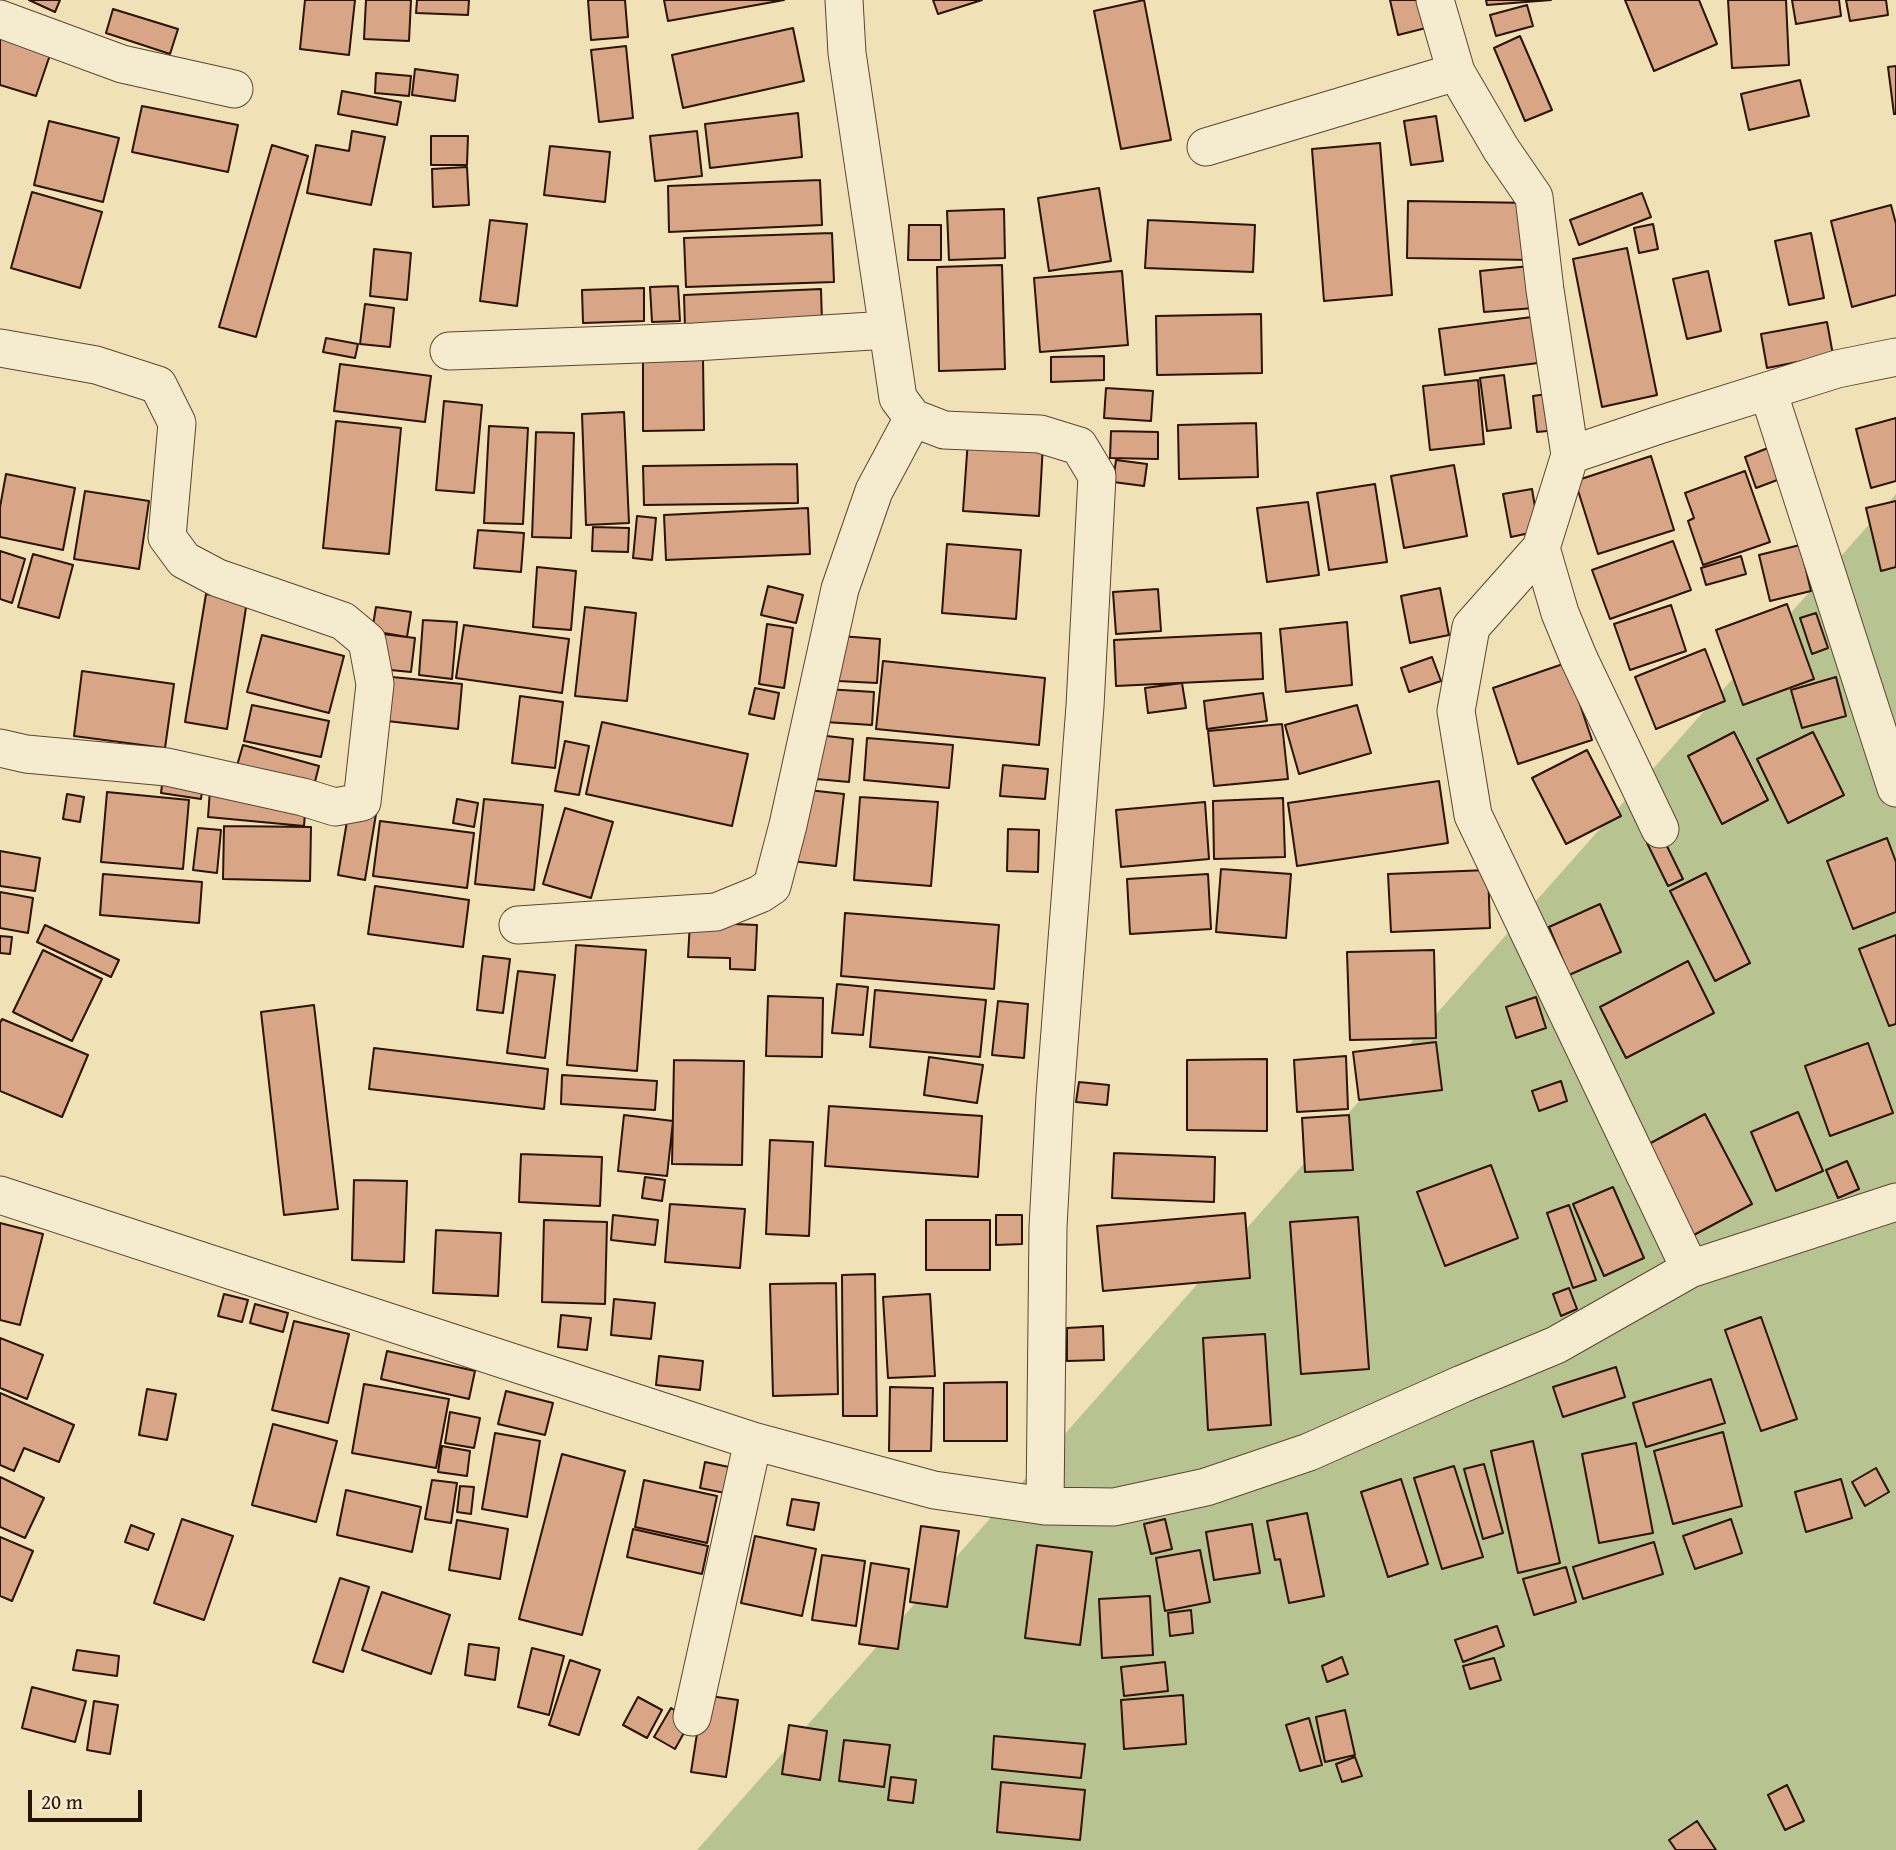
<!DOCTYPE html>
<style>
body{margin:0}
#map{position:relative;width:1896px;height:1850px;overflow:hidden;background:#f0e1b6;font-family:"Gentium Book Plus",serif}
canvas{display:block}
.scale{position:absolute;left:28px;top:1790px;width:114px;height:32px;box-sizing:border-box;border:4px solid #2a1204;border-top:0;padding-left:9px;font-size:21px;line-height:24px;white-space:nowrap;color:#2a1204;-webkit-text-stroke:5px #f5ecd0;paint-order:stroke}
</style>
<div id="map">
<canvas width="1896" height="1850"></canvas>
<div class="scale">20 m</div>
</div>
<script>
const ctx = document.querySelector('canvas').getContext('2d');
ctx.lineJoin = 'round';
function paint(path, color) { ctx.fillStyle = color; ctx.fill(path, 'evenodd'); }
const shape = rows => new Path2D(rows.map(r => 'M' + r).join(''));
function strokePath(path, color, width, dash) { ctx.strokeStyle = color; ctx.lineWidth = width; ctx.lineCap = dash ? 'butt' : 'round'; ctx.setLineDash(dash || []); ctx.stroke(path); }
paint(shape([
 [1896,494,1896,1850,697,1850]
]), '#b7c390');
const building = shape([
 [29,0,60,0,55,12,29,0],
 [305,0,355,0,349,55,300,49,305,0],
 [366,0,411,0,409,41,364,39,366,0],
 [417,0,469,0,468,15,416,13,417,0],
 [588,0,625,0,628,37,591,40,588,0],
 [664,0,784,0,668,21,664,0],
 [933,0,982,0,938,14,933,0],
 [1144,0,1171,140,1121,149,1094,11,1144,0],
 [1390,0,1428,0,1434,26,1398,35,1390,0],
 [1486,0,1551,0,1487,5,1486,0],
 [1625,0,1699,0,1717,44,1654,71,1625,0],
 [1728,0,1786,0,1789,65,1732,68,1728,0],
 [1792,0,1839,0,1841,16,1796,24,1792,0],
 [1846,0,1886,0,1888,15,1850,21,1846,0],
 [1527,5,1533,26,1496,36,1490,15,1527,5],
 [113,9,178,29,170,54,106,33,113,9],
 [793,28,804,81,683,108,672,55,793,28],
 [0,35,51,52,36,96,0,85,0,35],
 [1520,36,1552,110,1525,121,1494,48,1520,36],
 [626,46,633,118,599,122,591,50,626,46],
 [1896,66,1896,114,1894,114,1888,67,1896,66],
 [415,69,458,75,455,101,412,95,415,69],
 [376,73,411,76,409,96,375,93,376,73],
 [1800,80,1809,116,1749,130,1741,94,1800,80],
 [342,91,401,102,397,125,338,114,342,91],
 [142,106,238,125,228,172,132,152,142,106],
 [798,113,802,157,710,168,705,124,798,113],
 [1436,116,1443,161,1411,165,1404,121,1436,116],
 [49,121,119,138,103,202,34,185,49,121],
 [352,131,385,137,371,205,307,193,316,145,349,151,352,131],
 [697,131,702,176,655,181,650,136,697,131],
 [431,136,468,136,467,165,431,165,431,136],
 [1380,143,1392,295,1324,301,1312,149,1380,143],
 [272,145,308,156,256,337,219,327,272,145],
 [550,146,610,152,605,202,544,195,550,146],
 [467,167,469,205,433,207,432,169,467,167],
 [820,180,822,225,669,232,668,186,820,180],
 [1099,188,1111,261,1049,271,1038,198,1099,188],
 [32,192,102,212,80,288,11,268,32,192],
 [1642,193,1651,217,1579,245,1570,220,1642,193],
 [1408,201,1533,203,1532,260,1407,258,1408,201],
 [1891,205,1896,224,1896,295,1852,307,1831,221,1891,205],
 [1004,209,1005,258,949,260,947,211,1004,209],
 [490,220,527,224,517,306,480,301,490,220],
 [1148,220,1255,225,1253,272,1145,268,1148,220],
 [1653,224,1658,249,1639,253,1634,228,1653,224],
 [909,225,941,225,941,260,908,260,909,225],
 [832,233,834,282,686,287,684,238,832,233],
 [1811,233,1824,298,1789,305,1775,241,1811,233],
 [1627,248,1657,395,1602,407,1573,259,1627,248],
 [374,249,411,253,407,300,370,296,374,249],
 [1002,265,1005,369,939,371,937,267,1002,265],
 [1530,266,1534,308,1484,312,1480,271,1530,266],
 [1122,271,1128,345,1040,352,1034,278,1122,271],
 [1708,271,1721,331,1687,339,1673,279,1708,271],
 [678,286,680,321,652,322,650,287,678,286],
 [644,288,644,321,583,323,582,290,644,288],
 [821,289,822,323,685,328,684,295,821,289],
 [365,304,394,308,390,347,360,344,365,304],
 [1261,314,1262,373,1157,375,1156,316,1261,314],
 [1532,317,1538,363,1445,375,1439,329,1532,317],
 [1827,322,1833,355,1767,368,1761,334,1827,322],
 [326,338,358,344,355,358,323,352,326,338],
 [1104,356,1104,380,1051,382,1051,357,1104,356],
 [703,359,704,430,643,431,643,360,703,359],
 [340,364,431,376,425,422,334,411,340,364],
 [1504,375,1511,428,1487,431,1480,378,1504,375],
 [1478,380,1484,444,1430,450,1423,386,1478,380],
 [1106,388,1153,391,1151,421,1104,418,1106,388],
 [1554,393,1558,430,1537,432,1533,396,1554,393],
 [444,401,482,405,474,493,436,490,444,401],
 [624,412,629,523,586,525,582,414,624,412],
 [1896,418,1896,481,1871,488,1856,429,1896,418],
 [336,421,401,428,389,554,323,548,336,421],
 [1256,423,1258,477,1179,479,1178,425,1256,423],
 [489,426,528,428,523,524,484,523,489,426],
 [1111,431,1158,432,1158,459,1110,458,1111,431],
 [536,432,574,433,571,538,532,537,536,432],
 [968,439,1043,444,1039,516,963,511,968,439],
 [1768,448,1780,479,1756,488,1745,457,1768,448],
 [1651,456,1674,530,1598,554,1575,481,1651,456],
 [1116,460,1147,464,1144,486,1113,482,1116,460],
 [797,464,798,503,644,505,643,466,797,464],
 [1454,465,1467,536,1404,548,1391,476,1454,465],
 [1745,471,1770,542,1703,565,1688,521,1694,518,1685,493,1745,471],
 [6,474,75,488,63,550,0,537,0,507,6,474],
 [1375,484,1387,562,1329,570,1317,493,1375,484],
 [1532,489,1539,531,1511,537,1503,494,1532,489],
 [85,491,149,501,139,569,74,559,85,491],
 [1896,501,1896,567,1881,571,1866,508,1896,501],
 [1308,502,1319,575,1267,582,1257,508,1308,502],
 [808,508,810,554,666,560,664,515,808,508],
 [637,516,656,518,652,560,633,558,637,516],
 [593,527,629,528,628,552,592,551,593,527],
 [478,530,524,533,521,572,474,568,478,530],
 [1673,541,1691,590,1610,619,1592,570,1673,541],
 [947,544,1021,550,1016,619,942,613,947,544],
 [1800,545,1811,591,1770,601,1759,555,1800,545],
 [0,551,25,559,12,603,0,599,0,551],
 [33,554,73,565,59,618,18,607,33,554],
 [1741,556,1746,574,1706,585,1701,568,1741,556],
 [537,567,576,571,571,630,533,627,537,567],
 [768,586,803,595,796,623,761,615,768,586],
 [1440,588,1449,635,1410,643,1401,596,1440,588],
 [1158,589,1161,631,1116,634,1113,592,1158,589],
 [206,594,247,601,227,729,185,722,206,594],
 [1787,604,1814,679,1743,705,1716,630,1787,604],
 [1671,605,1686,651,1630,670,1614,624,1671,605],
 [376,607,411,612,407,637,372,631,376,607],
 [585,607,636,613,627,701,575,696,585,607],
 [1816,613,1828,648,1812,654,1800,618,1816,613],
 [423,620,457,622,452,679,419,675,423,620],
 [1347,622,1352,685,1286,692,1280,629,1347,622],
 [767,624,793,628,784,688,759,684,767,624],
 [464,625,569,639,562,693,456,678,464,625],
 [1261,633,1263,679,1116,686,1114,640,1261,633],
 [383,634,415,638,411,672,380,669,383,634],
 [262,635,344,656,329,713,247,692,262,635],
 [840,636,880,639,877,683,838,681,840,636],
 [1705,649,1725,701,1656,729,1635,677,1705,649],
 [1432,657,1441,681,1409,692,1401,668,1432,657],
 [883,661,1045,678,1039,745,876,729,883,661],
 [1566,663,1592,740,1518,764,1493,688,1566,663],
 [82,671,174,684,165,748,74,736,82,671],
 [382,676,462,684,458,729,378,720,382,676],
 [1836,677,1846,716,1802,728,1791,690,1836,677],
 [1182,683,1186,708,1148,713,1145,688,1182,683],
 [755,688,779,693,774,719,749,714,755,688],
 [826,689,874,692,872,725,825,722,826,689],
 [1263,693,1267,721,1207,729,1204,701,1263,693],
 [520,696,563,702,555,768,512,763,520,696],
 [252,705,329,721,321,757,244,741,252,705],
 [1357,705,1371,753,1299,774,1285,725,1357,705],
 [602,722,748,754,732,826,586,794,602,722],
 [1282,724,1288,779,1214,786,1208,731,1282,724],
 [1734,732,1768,800,1722,824,1688,756,1734,732],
 [1813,732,1844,795,1788,823,1757,759,1813,732],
 [809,734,853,739,849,782,805,778,809,734],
 [867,738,953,745,949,788,864,780,867,738],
 [565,741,589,746,579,795,555,791,565,741],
 [243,745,319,766,311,797,234,776,243,745],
 [1587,750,1621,816,1566,844,1532,778,1587,750],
 [1003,765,1048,769,1045,799,1000,796,1003,765],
 [163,777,203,783,201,799,161,793,163,777],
 [1439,781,1448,843,1297,866,1288,803,1439,781],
 [799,789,844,794,836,866,791,861,799,789],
 [210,790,306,799,304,826,208,817,210,790],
 [107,792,189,800,183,869,101,862,107,792],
 [67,794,84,797,80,822,63,819,67,794],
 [860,797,938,802,931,886,854,880,860,797],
 [1283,798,1285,857,1214,859,1213,801,1283,798],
 [457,799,478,803,474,827,453,823,457,799],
 [484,799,543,805,534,890,475,884,484,799],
 [1205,802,1209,859,1121,867,1116,810,1205,802],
 [565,808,613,822,591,898,543,884,565,808],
 [349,809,376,814,365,880,338,875,349,809],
 [380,821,474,833,467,888,373,876,380,821],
 [224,826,311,827,310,881,223,879,224,826],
 [198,828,221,830,217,873,193,870,198,828],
 [1008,829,1039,830,1038,872,1007,871,1008,829],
 [1662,836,1683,879,1668,886,1647,843,1662,836],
 [1887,838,1896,862,1896,912,1853,929,1827,861,1887,838],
 [0,851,40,858,35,891,0,886,0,851],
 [1221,869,1291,874,1286,938,1216,932,1221,869],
 [1488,870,1490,928,1391,932,1388,874,1488,870],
 [1706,873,1750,963,1715,981,1670,891,1706,873],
 [103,874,202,882,199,923,100,915,103,874],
 [1208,874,1211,929,1130,934,1127,879,1208,874],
 [375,886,469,900,463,947,368,934,375,886],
 [0,892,33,898,28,933,0,928,0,892],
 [1600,904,1621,952,1569,975,1549,927,1600,904],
 [845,913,999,925,994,989,841,976,845,913],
 [690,922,757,925,755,970,730,969,730,958,688,957,690,922],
 [45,925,119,960,111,977,37,942,45,925],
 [1896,935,1896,1024,1889,1026,1859,949,1896,935],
 [0,936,12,937,10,954,0,953,0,936],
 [576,945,646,950,637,1071,567,1065,576,945],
 [43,950,102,979,72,1041,13,1012,43,950],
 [1434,950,1436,1038,1350,1040,1347,952,1434,950],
 [483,956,510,959,503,1013,477,1010,483,956],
 [1688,961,1714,1013,1626,1058,1600,1007,1688,961],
 [518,971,555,975,545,1058,507,1053,518,971],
 [837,984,868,987,863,1035,832,1033,837,984],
 [875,990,986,1000,980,1057,870,1047,875,990],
 [768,996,823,998,822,1057,766,1056,768,996],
 [1536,997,1546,1028,1516,1038,1506,1007,1536,997],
 [998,1001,1028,1004,1024,1058,992,1055,998,1001],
 [314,1005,338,1209,284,1215,261,1012,314,1005],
 [2,1019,88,1055,62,1117,0,1091,0,1023,2,1019],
 [1436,1042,1442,1090,1359,1100,1353,1052,1436,1042],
 [1868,1043,1893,1113,1830,1136,1805,1066,1868,1043],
 [374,1048,548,1069,544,1109,369,1089,374,1048],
 [1346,1056,1348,1109,1297,1112,1294,1060,1346,1056],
 [929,1057,983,1065,977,1103,924,1095,929,1057],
 [1267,1059,1267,1131,1187,1130,1187,1060,1267,1059],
 [674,1060,744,1061,742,1165,672,1164,674,1060],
 [562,1075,657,1081,655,1110,561,1104,562,1075],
 [1561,1081,1567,1101,1539,1111,1532,1091,1561,1081],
 [1079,1082,1109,1085,1107,1105,1076,1102,1079,1082],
 [829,1106,982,1116,978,1177,825,1166,829,1106],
 [1798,1112,1823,1171,1776,1191,1751,1132,1798,1112],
 [1705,1114,1752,1204,1692,1236,1645,1146,1705,1114],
 [624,1115,673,1121,667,1176,618,1171,624,1115],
 [1349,1115,1353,1170,1305,1172,1302,1118,1349,1115],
 [770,1140,813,1142,809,1236,766,1234,770,1140],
 [1114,1153,1215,1157,1214,1202,1112,1198,1114,1153],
 [521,1154,602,1157,600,1206,519,1202,521,1154],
 [1847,1161,1859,1189,1838,1198,1826,1170,1847,1161],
 [1491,1165,1518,1238,1445,1266,1417,1192,1491,1165],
 [645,1177,665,1180,662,1201,642,1198,645,1177],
 [354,1180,407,1181,404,1262,352,1260,354,1180],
 [1613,1187,1644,1258,1604,1276,1573,1204,1613,1187],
 [670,1204,745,1209,740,1268,665,1262,670,1204],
 [1569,1205,1596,1280,1573,1288,1547,1213,1569,1205],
 [1245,1213,1250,1278,1103,1291,1097,1226,1245,1213],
 [613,1215,658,1220,655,1245,611,1240,613,1215],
 [996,1215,1022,1215,1022,1244,996,1245,996,1215],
 [1358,1217,1369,1369,1301,1374,1290,1222,1358,1217],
 [544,1220,607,1222,605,1304,542,1302,544,1220],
 [926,1220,990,1220,990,1270,926,1270,926,1220],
 [0,1223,43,1234,20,1325,0,1320,0,1223],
 [436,1230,501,1233,498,1296,433,1293,436,1230],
 [875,1274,877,1416,843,1416,842,1275,875,1274],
 [836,1283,838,1394,773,1396,770,1284,836,1283],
 [1569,1288,1577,1309,1561,1316,1553,1294,1569,1288],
 [224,1294,248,1300,242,1322,218,1316,224,1294],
 [930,1294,935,1376,888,1378,883,1297,930,1294],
 [614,1299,655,1303,651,1339,611,1335,614,1299],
 [255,1304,288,1313,283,1332,250,1323,255,1304],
 [561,1315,591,1318,587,1350,558,1347,561,1315],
 [1761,1317,1797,1419,1761,1431,1725,1330,1761,1317],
 [294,1321,349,1334,328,1423,272,1410,294,1321],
 [1103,1326,1104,1360,1067,1361,1067,1328,1103,1326],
 [1265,1334,1271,1425,1208,1430,1203,1338,1265,1334],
 [0,1338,43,1355,27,1399,0,1388,0,1338],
 [387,1351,475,1371,469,1399,381,1379,387,1351],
 [659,1356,703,1361,700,1390,656,1385,659,1356],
 [1616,1367,1625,1397,1563,1417,1553,1387,1616,1367],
 [1711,1379,1725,1423,1646,1447,1633,1403,1711,1379],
 [1007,1382,1007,1441,944,1441,944,1383,1007,1382],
 [364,1384,449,1399,436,1468,352,1453,364,1384],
 [890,1387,933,1388,931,1451,889,1451,890,1387],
 [147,1389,176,1394,167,1440,139,1435,147,1389],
 [506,1391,553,1403,545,1435,498,1424,506,1391],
 [0,1393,74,1425,59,1462,24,1448,14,1471,0,1465,0,1393],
 [450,1412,480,1418,474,1448,445,1443,450,1412],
 [273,1424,337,1441,316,1522,252,1505,273,1424],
 [1723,1432,1742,1506,1673,1524,1654,1451,1723,1432],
 [495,1433,540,1441,527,1517,482,1509,495,1433],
 [1533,1441,1560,1563,1518,1573,1491,1451,1533,1441],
 [1636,1443,1653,1533,1599,1543,1582,1454,1636,1443],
 [442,1446,470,1451,467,1476,438,1472,442,1446],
 [562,1454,625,1471,582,1635,519,1619,562,1454],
 [705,1462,729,1467,725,1493,700,1488,705,1462],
 [1484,1464,1503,1533,1483,1539,1464,1469,1484,1464],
 [1454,1466,1483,1557,1442,1569,1414,1478,1454,1466],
 [1876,1468,1889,1492,1865,1506,1852,1482,1876,1468],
 [0,1477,44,1498,25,1538,0,1527,0,1477],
 [1401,1479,1428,1564,1388,1577,1361,1492,1401,1479],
 [1841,1479,1852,1518,1806,1532,1795,1492,1841,1479],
 [432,1480,457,1483,451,1523,425,1519,432,1480],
 [644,1480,717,1496,707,1543,635,1527,644,1480],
 [460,1486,474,1487,471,1514,457,1512,460,1486],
 [346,1490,421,1507,412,1552,337,1535,346,1490],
 [792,1499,819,1503,814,1530,787,1525,792,1499],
 [1307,1513,1324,1596,1289,1603,1280,1559,1275,1560,1267,1521,1307,1513],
 [182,1519,233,1536,204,1620,154,1603,182,1519],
 [1165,1519,1172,1549,1151,1554,1144,1524,1165,1519],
 [1731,1519,1742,1553,1695,1569,1683,1536,1731,1519],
 [457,1520,508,1529,500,1579,449,1570,457,1520],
 [1252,1524,1260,1573,1214,1580,1206,1532,1252,1524],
 [131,1525,154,1534,148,1550,125,1542,131,1525],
 [921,1526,959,1531,947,1607,910,1602,921,1526],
 [633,1529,708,1546,702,1574,627,1557,633,1529],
 [755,1536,816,1549,802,1616,741,1603,755,1536],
 [0,1537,33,1551,12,1601,0,1596,0,1537],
 [1654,1542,1663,1574,1583,1599,1573,1567,1654,1542],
 [1037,1545,1092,1552,1080,1645,1025,1638,1037,1545],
 [1200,1550,1210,1602,1165,1611,1156,1558,1200,1550],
 [822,1555,865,1561,856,1626,812,1620,822,1555],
 [871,1563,909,1569,898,1649,859,1644,871,1563],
 [1566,1567,1576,1602,1534,1615,1523,1579,1566,1567],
 [340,1578,369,1587,343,1672,313,1662,340,1578],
 [382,1592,450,1615,431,1674,362,1650,382,1592],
 [1150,1596,1153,1655,1102,1658,1099,1599,1150,1596],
 [1191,1610,1193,1633,1170,1636,1168,1613,1191,1610],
 [1497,1626,1504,1646,1463,1662,1455,1640,1497,1626],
 [469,1644,499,1648,495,1680,465,1675,469,1644],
 [532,1648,564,1656,549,1715,518,1707,532,1648],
 [77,1650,119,1656,117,1676,73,1670,77,1650],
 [1342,1657,1348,1674,1327,1682,1322,1666,1342,1657],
 [1494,1658,1501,1680,1470,1689,1463,1666,1494,1658],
 [570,1660,600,1670,579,1735,549,1725,570,1660],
 [1165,1662,1168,1691,1124,1696,1121,1667,1165,1662],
 [32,1687,86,1701,75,1742,22,1728,32,1687],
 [703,1695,738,1700,726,1777,691,1772,703,1695],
 [1183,1695,1186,1744,1124,1749,1121,1700,1183,1695],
 [638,1697,662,1710,647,1738,623,1725,638,1697],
 [94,1701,118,1705,110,1754,87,1750,94,1701],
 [671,1708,691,1720,675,1749,654,1737,671,1708],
 [1345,1710,1355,1755,1325,1762,1316,1717,1345,1710],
 [1309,1718,1322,1765,1300,1771,1286,1725,1309,1718],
 [789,1725,827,1731,820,1780,782,1774,789,1725],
 [994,1736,1085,1744,1081,1778,992,1769,994,1736],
 [844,1740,890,1745,884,1787,839,1781,844,1740],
 [1355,1757,1362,1776,1342,1782,1336,1764,1355,1757],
 [891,1777,916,1780,913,1803,888,1800,891,1777],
 [1001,1782,1085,1790,1080,1840,997,1832,1001,1782],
 [1787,1785,1804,1821,1785,1830,1768,1795,1787,1785],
 [1697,1821,1716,1850,1676,1850,1669,1840,1697,1821]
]);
paint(building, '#d8a587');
strokePath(building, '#2a1204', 2);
const minor = shape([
 [844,0,847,53,898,398,913,418,944,430,1040,434,1079,446,1097,476,1085,706,1055,1096,1048,1227,1045,1506],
 [1435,0,1456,72,1501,149,1534,197,1545,290,1570,455],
 [0,19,122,64,234,89],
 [1206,147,1456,72],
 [0,348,96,365,158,385,177,423,167,537,184,560,218,578,343,621,367,641,375,684,362,802,335,807,303,797,167,767,26,754,0,748],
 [449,351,694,342,888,330],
 [1768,391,1896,788],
 [1541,548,1560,613,1579,659,1660,829],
 [518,925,716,912,760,894,772,886,788,825,840,589,874,491,913,418],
 [0,1195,753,1441,934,1490,1045,1506,1114,1507,1206,1487,1309,1452,1462,1384,1556,1345,1690,1269,1896,1202],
 [1690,1269,1473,815,1456,711,1471,627,1541,548,1570,455,1659,425,1837,369,1896,357],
 [692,1717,753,1441]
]);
strokePath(minor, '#5c4630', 39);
strokePath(minor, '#f5ecd0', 37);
</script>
